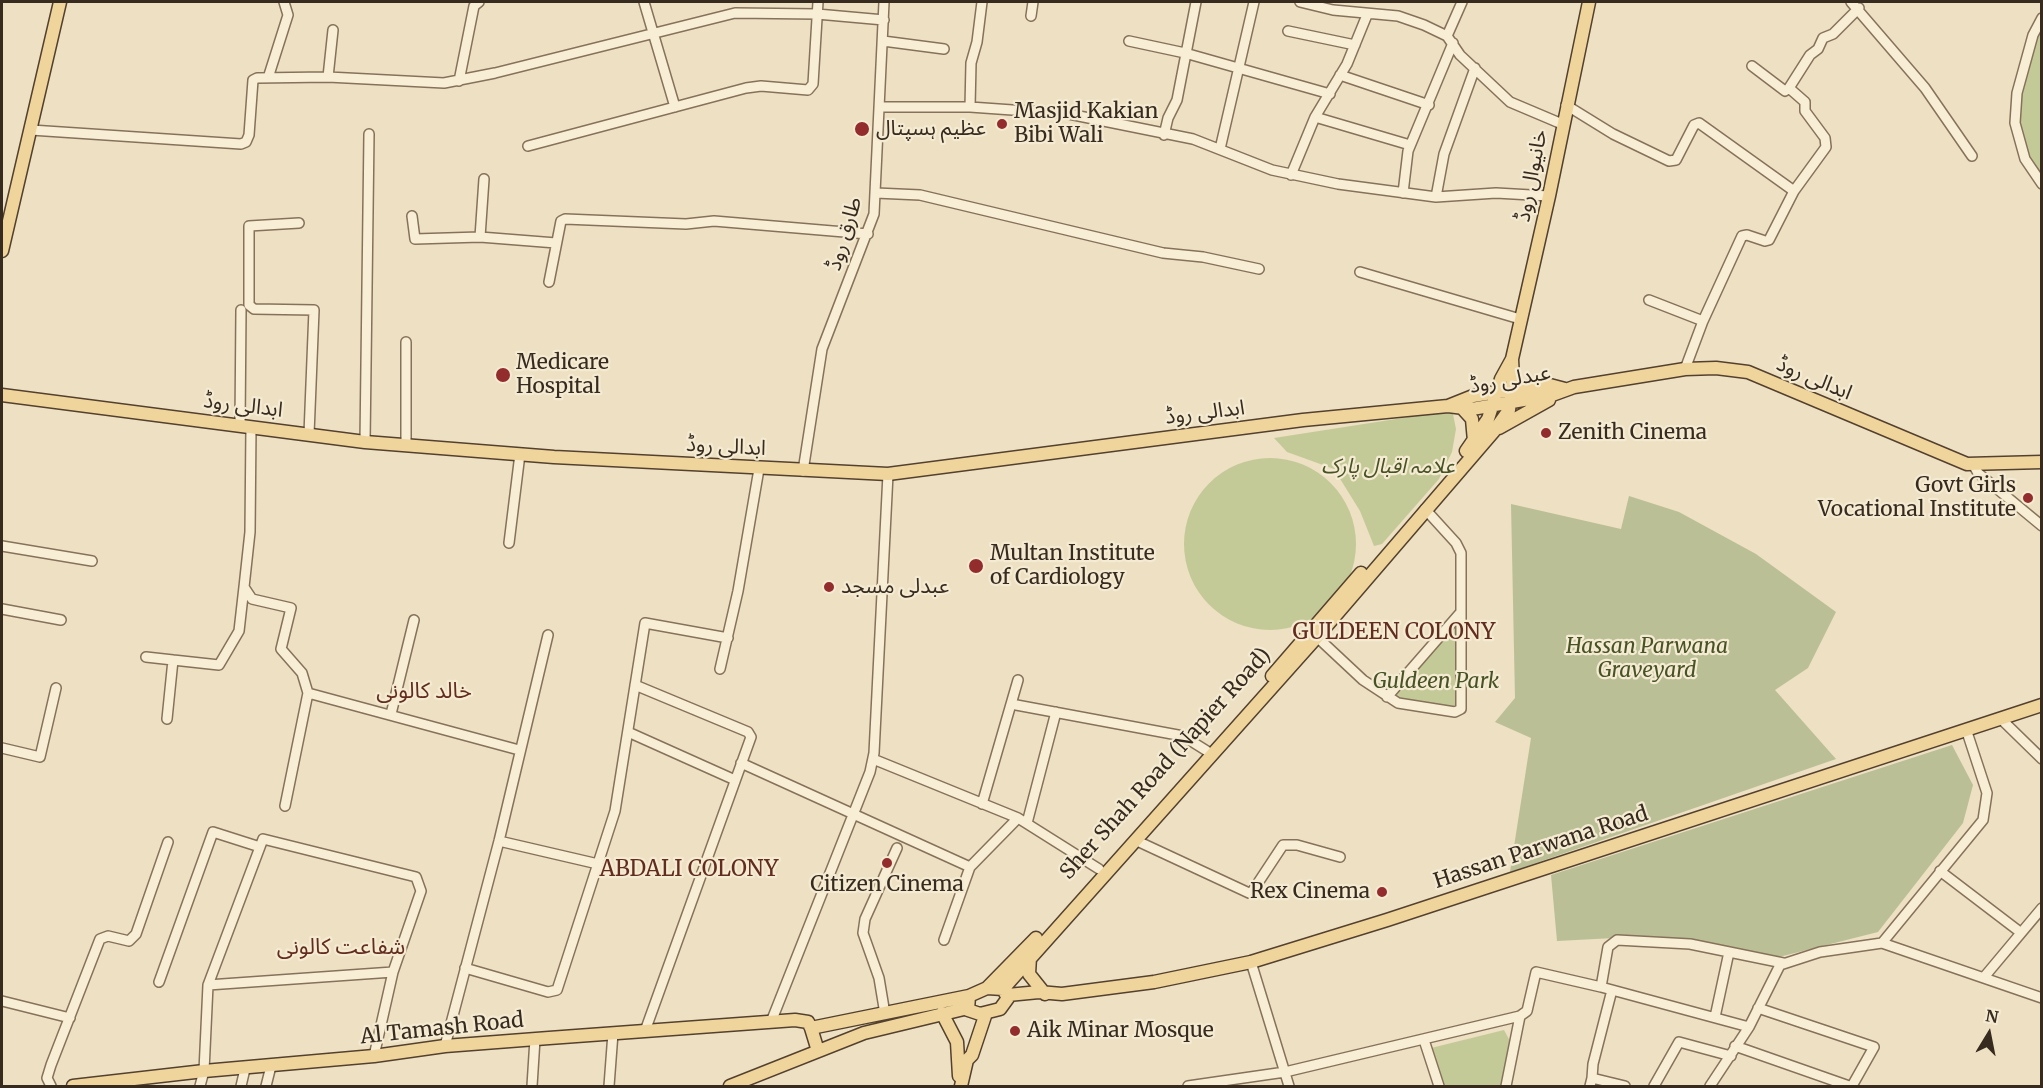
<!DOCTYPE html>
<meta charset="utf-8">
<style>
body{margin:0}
#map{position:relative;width:2043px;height:1088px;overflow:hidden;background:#ede0c3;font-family:Merriweather,serif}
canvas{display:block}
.frame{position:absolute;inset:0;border:3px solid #372a1e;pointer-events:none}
.north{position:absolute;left:1959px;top:1004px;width:60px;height:60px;-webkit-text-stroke:4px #f4ebd2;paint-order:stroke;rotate:10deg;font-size:16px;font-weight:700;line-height:24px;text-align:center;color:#372a1e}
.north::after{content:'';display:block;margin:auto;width:21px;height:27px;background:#372a1e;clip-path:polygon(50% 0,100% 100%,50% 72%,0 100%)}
</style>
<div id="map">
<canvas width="2043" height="1088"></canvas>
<div class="frame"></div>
<div class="north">N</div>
</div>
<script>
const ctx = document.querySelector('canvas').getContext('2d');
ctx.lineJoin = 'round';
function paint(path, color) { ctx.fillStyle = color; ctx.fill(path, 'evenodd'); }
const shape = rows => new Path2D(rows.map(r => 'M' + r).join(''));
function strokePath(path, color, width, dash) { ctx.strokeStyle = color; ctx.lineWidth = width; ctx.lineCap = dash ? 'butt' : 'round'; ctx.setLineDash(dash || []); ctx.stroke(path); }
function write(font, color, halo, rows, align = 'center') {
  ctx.font = font + ' Merriweather,"Noto Sans Arabic",serif'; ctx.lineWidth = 4.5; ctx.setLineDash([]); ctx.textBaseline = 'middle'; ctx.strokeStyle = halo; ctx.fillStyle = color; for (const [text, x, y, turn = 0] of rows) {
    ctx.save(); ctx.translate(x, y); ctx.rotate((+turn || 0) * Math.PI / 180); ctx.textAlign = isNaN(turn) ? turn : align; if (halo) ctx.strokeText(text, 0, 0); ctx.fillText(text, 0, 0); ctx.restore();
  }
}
paint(shape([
 [2042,27,2041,184,2031,171,2015,123,2033,35],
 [1441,412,1453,414,1456,429,1452,452,1439,479,1382,544,1374,546,1360,511,1334,469,1287,452,1274,438],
 '1184 544a86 86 0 1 1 172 0a86 86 0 1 1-172 0Z',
 [1461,612,1463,702,1455,712,1387,697],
 [1504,1030,1510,1041,1500,1086,1445,1086,1431,1048]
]), '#c4ca97');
paint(shape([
 [1629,496,1679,512,1756,554,1836,612,1808,668,1775,690,1836,759,1510,872,1531,738,1495,722,1515,698,1511,504,1621,529],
 [1952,745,1973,785,1963,823,1878,932,1779,957,1652,936,1557,941,1551,875]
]), '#babf96');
const minor = shape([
 [644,2,675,107],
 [1300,2,1333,10,1398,16,1424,25,1447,36,1460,55,1510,102,1562,124],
 [1851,2,1925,88,1972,156],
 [1031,16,1033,2],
 [2042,18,2033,35,2017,93,2015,123,2025,159,2042,184],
 [1288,31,1355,45],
 [1447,36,1462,2],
 [883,41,944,49],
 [1129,41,1185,53,1330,94],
 [1340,75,1429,105],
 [328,77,333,30],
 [268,78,288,15,284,2],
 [459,81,474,6,479,2],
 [1789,88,1810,55,1818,49,1823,38,1833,34,1859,8],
 [1566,105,1613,134,1669,161,1676,160,1694,125,1699,123,1794,191],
 [880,107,970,107,1069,114,1193,139,1272,170,1338,184,1436,197,1496,193,1549,196],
 [970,107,971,63,977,42,982,2],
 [1315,117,1410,145],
 [31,130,241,144,246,142,249,135,253,80,257,78,328,77,444,83,495,73,735,13,817,14,884,20],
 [1164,135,1168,118,1177,100,1196,2],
 [528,146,746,88,761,86,808,90,813,84,818,2],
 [1220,149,1254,2],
 [1291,175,1315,117,1347,64,1367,15],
 [876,193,920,195,1163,253,1203,257,1259,269],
 [1403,193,1408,151,1453,43],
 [1436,197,1444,154,1475,68],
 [412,216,415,239,480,237,556,243],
 [299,223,249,226,249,305,254,309,314,310,309,434],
 [480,237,484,179],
 [1360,272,1520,319],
 [549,282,561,221,565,219,686,224,714,221,868,234],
 [1649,300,1703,321],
 [1685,369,1703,321,1742,236,1747,235,1765,241,1769,240,1794,191,1826,147,1825,138,1805,111,1805,102,1789,88,1785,91,1752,66],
 [240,425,241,310],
 [251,427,250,532,244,587,252,599,291,608,281,649,302,673,308,693,285,806],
 [365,442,369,134],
 [406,445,406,342],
 [1974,466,1978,473,2042,526],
 [803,471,822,349,874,214,884,2],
 [509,543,520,454],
 [2,546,92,561],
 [2,609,61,620],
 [1317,637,1363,680,1398,703,1455,712,1461,709,1461,553,1456,543,1425,509],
 [146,657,173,660],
 [720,669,738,591,759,469],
 [635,685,748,732,751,737,645,1031],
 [308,693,519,750],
 [1387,697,1461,612],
 [1011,704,1183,736,1207,751],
 [391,714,414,620],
 [2000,718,2042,759],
 [167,719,173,660,219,665,239,631,244,587],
 [628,732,735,780],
 [2,748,40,757,56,688],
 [873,759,1018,818,1099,869],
 [741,763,970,867],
 [982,804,1018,680],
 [1027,823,1056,712],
 [1135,840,1249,893,1252,892,1283,845,1297,845,1340,857],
 [499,841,598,864],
 [1940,871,2020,932],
 [944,940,970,867,1018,818],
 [1882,943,2042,998],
 [1251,962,1289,1086],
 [465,968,548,992,557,990,615,811,645,623,728,638],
 [1985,976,2042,908],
 [159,982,213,832,260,847],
 [208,985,393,972],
 [1601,987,1749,1027],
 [2,1001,70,1018],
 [1758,1008,1874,1047,1852,1086],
 [885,1014,879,978,863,933,865,919,897,848],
 [1715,1017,1729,952],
 [771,1022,870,772,874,753,888,474],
 [1424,1040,1439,1086],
 [445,1046,499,841,548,635],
 [1735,1046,1849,1086],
 [1592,1078,1593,1064,1612,990],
 [51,1086,47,1078,51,1065,100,939,108,936,129,941,136,934,168,842],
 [200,1086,204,1071,208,985,263,839,416,877,421,891,393,972,374,1056],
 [241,1086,245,1069],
 [266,1086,271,1066],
 [532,1086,535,1039],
 [609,1086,613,1033],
 [1188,1086,1285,1072,1520,1016],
 [1506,1086,1520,1016,1527,1011,1536,972,1601,987,1608,947,1617,940,1690,944,1783,963],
 [1590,1086,1592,1078,1625,1086],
 [1654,1086,1679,1042,1731,1056],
 [1710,1086,1749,1027,1780,965,1820,952,1882,943,1983,820,1987,793,1966,729]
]);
const major = shape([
 [2,251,60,2],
 [2,395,365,442,554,457,888,474,1303,420,1448,406,1472,409,1552,395,1574,387,1685,369,1716,368,1748,372,1967,464,2042,462],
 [1448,406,1473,396,1546,384,1565,389],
 [1462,408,1472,419,1474,441],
 [1499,428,1549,400],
 [1466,451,1488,419,1501,379,1512,359],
 [1272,676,1361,573],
 [1030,957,1029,974,1045,994],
 [987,988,1036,938],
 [1003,989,1317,637,1494,431,1509,410,1513,379,1512,359,1549,196,1589,2],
 [1008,995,1039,992,1062,994,1154,982,1251,962,1387,920,2042,705],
 [942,1013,957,1042,959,1076],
 [818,1051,811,1028,969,996,987,988,1003,989,1008,998,1000,1009,980,1014,968,1010,969,996],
 [73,1086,204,1071,374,1056,445,1046,549,1038,795,1020,808,1022,811,1028],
 [730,1086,864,1033,968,1008],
 [961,1086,967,1060,972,1055,986,1013]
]);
strokePath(minor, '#86725a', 12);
strokePath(major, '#54402e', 15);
strokePath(minor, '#f8eed6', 9);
strokePath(major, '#efd59c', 12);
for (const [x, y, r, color] of [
 [1002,124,6,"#932c2c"],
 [862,129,8,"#932c2c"],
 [503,375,8,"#932c2c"],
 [1546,433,6,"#932c2c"],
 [2028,498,6,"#932c2c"],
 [976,566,8,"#932c2c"],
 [829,587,6,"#932c2c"],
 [887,863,6,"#932c2c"],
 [1382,892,6,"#932c2c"],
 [1015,1031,6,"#932c2c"]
]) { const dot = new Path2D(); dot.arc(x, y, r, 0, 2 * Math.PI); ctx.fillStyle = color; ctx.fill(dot); strokePath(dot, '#f4ebd2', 2); }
write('21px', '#372a1e', '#f4ebd2', [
 ["Masjid Kakian",1014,112],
 ["Bibi Wali",1014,136],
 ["عظیم ہسپتال",876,129],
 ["Medicare",516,363],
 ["Hospital",516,387],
 ["Zenith Cinema",1558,433],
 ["Govt Girls",2016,486,"right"],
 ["Vocational Institute",2016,510,"right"],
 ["Multan Institute",990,554],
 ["of Cardiology",990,578],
 ["عبدلی مسجد",841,587],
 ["Citizen Cinema",887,885,"center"],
 ["Rex Cinema",1370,892,"right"],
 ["Aik Minar Mosque",1027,1031]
], 'left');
write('21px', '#372a1e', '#f4ebd2', [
 ["خانیوال روڈ",1532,176,-79],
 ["طارق روڈ",845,234,-73],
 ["ابدالی روڈ",1814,379,23],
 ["عبدلی روڈ",1510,380,-10],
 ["ابدالی روڈ",243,406,7],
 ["ابدالی روڈ",1205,413,-7],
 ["ابدالی روڈ",726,447,3],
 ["Sher Shah Road (Napier Road)",1166,764,-48],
 ["Hassan Parwana Road",1541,848,-18],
 ["Al Tamash Road",442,1029,-6]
]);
write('italic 21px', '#475225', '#f4ebd2', [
 ["علامہ اقبال پارک",1388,467],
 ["Hassan Parwana",1647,647],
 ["Graveyard",1647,671],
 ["Guldeen Park",1436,682]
]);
write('22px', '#622d1f', '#f4ebd2', [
 ["GULDEEN COLONY",1394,633],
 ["خالد کالونی",424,692],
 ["ABDALI COLONY",689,870],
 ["شفاعت کالونی",341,948]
]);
</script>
